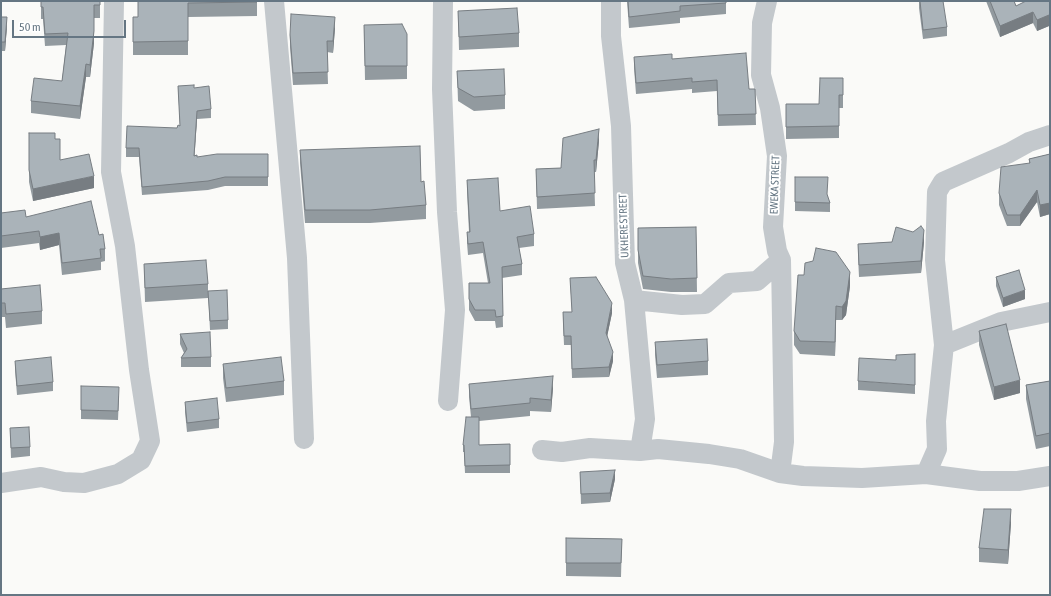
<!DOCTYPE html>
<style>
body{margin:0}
#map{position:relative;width:1051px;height:596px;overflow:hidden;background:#fafaf8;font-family:"Asap Condensed",sans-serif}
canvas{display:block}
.frame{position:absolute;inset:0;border:2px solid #657683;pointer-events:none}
.scale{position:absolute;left:12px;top:20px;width:114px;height:18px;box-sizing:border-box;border:2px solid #657683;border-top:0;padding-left:5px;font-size:12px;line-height:14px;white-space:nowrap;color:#657683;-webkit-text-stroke:3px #fff;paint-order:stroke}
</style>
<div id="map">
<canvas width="1051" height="596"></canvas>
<div class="frame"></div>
<div class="scale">50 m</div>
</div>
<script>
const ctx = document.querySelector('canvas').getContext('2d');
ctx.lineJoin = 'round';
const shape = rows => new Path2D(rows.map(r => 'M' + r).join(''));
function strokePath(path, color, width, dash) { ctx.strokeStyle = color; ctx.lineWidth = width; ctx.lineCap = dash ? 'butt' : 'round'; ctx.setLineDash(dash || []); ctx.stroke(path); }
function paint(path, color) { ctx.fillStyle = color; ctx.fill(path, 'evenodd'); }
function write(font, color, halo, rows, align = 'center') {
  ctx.font = font + ' "Asap Condensed",sans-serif'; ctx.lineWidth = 4; ctx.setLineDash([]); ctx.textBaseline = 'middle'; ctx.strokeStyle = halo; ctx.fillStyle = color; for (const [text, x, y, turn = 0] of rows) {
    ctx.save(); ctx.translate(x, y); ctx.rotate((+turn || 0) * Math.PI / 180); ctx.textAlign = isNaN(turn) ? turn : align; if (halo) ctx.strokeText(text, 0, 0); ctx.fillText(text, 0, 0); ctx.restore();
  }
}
strokePath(shape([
 [274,1,297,258,304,439],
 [443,1,442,89,447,212,455,310,448,401],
 [611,1,611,36,621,126,625,263,634,300,645,419,640,451],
 [767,1,762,23,761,75,770,108,777,156,773,227,777,251,781,260,784,442,780,473],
 [634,300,682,305,705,304,729,283,757,281,781,260],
 [944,345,1001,322,1050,312],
 [542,450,562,452,590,448,640,451,658,449,709,454,740,459,780,473,803,476,862,478,926,474,980,481,1018,481,1050,476],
 [926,474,937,449,936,421,944,345,935,260,937,192,943,182,1009,153,1029,142,1050,135],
 [1,483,41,477,64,482,84,483,118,474,141,460,150,441,139,370,125,246,111,172,114,1]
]), '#c3c8cc', 20);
paint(shape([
 [41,1,100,1,100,18,94,18,94,43,90,77,86,77,80,119,31,113,31,101,62,81,66,45,45,46,43,19,41,19],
 [138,1,257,1,257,16,188,17,188,55,133,55,133,17,138,17],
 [627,1,726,1,726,14,680,18,680,23,629,28],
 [919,1,947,27,947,36,923,39,919,8],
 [986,1,1014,1,1016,6,1050,1,1050,29,1049,26,1037,31,1033,23,1000,37],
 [458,11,519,33,519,47,459,50],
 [1,17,7,26,5,51,1,51],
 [364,25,407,34,407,79,365,80],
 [335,28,333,53,327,52,328,84,293,85,290,47,290,35],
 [634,57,672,59,749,89,755,89,756,125,718,126,717,91,692,93,692,89,636,94,634,68],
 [457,71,505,95,505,109,474,111,458,101],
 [178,86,194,88,211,109,211,118,197,119,194,156,197,157,268,154,268,186,225,186,208,190,142,195,139,157,126,157,126,148,177,128,180,125],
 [843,91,843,108,839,108,839,138,786,139,786,104,819,104],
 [29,133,55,139,60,160,94,188,33,201,29,182],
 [599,141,596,172,594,172,595,206,537,209,536,169,561,168],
 [300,150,421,182,426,205,426,219,370,223,305,223,300,163],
 [1050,154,1050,214,1040,217,1037,202,1020,226,1007,226,999,205,999,193,1029,164,1029,159],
 [467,180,500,211,534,234,534,246,519,248,522,264,522,275,502,278,503,327,496,328,495,321,475,321,469,310,469,283,488,283,483,253,468,255,467,243,467,232,469,232,467,191],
 [827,195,830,203,830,212,795,211,795,202],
 [1,213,26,217,99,235,105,249,105,261,101,262,101,270,62,275,59,245,40,250,39,243,1,248],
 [696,227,697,292,671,292,643,289,638,263,638,228],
 [892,242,924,242,921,273,859,277,858,256,858,244],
 [144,264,208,284,208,298,145,302],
 [996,277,1025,299,1003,307,996,286],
 [570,278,612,313,607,336,613,361,609,377,572,378,571,345,564,345,563,321,563,312,572,312],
 [850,286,846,315,842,320,836,320,835,356,800,354,794,345,794,331],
 [1,289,42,311,42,324,6,328,5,317,1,317],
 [208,291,228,320,228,329,210,330],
 [979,331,1020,393,994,400,979,345],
 [180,334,211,357,211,367,181,367,181,358,184,353,180,344],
 [655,342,708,361,708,375,657,378,655,355],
 [15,361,53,382,53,391,17,395,15,370],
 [223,364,284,381,284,395,226,402,223,378],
 [858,381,915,385,915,394,858,390],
 [1050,381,1050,446,1036,449,1026,399,1026,385],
 [469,384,553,388,551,412,530,411,530,416,479,421,479,445,510,444,510,473,465,473,464,452,463,452,463,445,471,417,469,397],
 [119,396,118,420,81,419,81,410],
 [185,402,219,419,219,428,187,432,185,412],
 [10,428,30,447,30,456,11,458],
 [580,472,615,479,610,502,581,504],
 [1011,523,1008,564,979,562,979,548],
 [566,538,622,539,621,577,566,576]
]), '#929a9f');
paint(shape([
 [1033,12,1033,23,1000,37,1000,26],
 [1049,15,1049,26,1037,31,1037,20],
 [7,17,7,26,5,51,5,42],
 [335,17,335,28,333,53,333,41],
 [94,31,94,43,90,77,90,65],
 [86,64,86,77,80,119,80,106],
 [197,111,197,119,194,164,194,156],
 [599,129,599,141,596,172,596,160],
 [94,176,94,188,33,201,33,189],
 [1037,190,1037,202,1020,226,1020,215],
 [1050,203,1050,214,1040,217,1040,205],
 [924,230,924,242,921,273,921,261],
 [59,233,59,245,40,250,40,237],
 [850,272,850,286,846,315,842,320,842,307],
 [1025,290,1025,299,1003,307,1003,298],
 [612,303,612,313,606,342,606,333],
 [836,306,836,320,835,356,835,342],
 [613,352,613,361,609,377,609,367],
 [553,376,553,388,551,412,551,400],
 [1020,380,1020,393,994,400,994,387],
 [615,470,615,479,610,502,610,493],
 [1011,509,1011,523,1008,564,1008,550]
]), '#777d82');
const building = shape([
 [41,1,100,1,100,5,94,5,94,31,90,65,86,64,80,106,31,101,34,78,62,81,68,33,45,34,43,7,41,7,41,1],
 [138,1,257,1,257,2,188,3,188,41,133,42,133,17,138,17,138,1],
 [628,1,726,1,726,3,680,6,680,11,629,17,628,1],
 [920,1,943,1,947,27,923,30,920,1],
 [990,1,1014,1,1016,6,1026,1,1050,1,1050,18,1049,15,1037,20,1033,12,1000,26,990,1],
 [517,8,519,33,459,37,458,11,517,8],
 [291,14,335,17,333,41,327,41,328,72,293,73,290,35,291,14],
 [1,17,7,17,5,42,1,42,1,66,1,17],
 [402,24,407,34,407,66,365,66,364,25,402,24],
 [746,53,749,89,755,89,756,114,718,115,717,80,692,82,692,78,636,83,634,57,672,54,672,59,746,53],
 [504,69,505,95,474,97,458,88,457,71,504,69],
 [820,78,843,78,843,95,839,95,839,126,786,127,786,104,819,104,820,78],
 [194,85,194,88,209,86,211,109,197,111,194,156,197,155,197,157,217,154,268,154,268,177,225,177,208,181,142,187,139,148,126,148,127,126,177,128,178,125,180,126,178,86,194,85],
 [599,129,596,160,594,160,595,193,537,197,536,169,561,168,563,138,599,129],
 [29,133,55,133,55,139,60,139,60,160,89,154,94,176,33,189,29,170,29,133],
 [420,146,421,182,424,181,426,205,370,210,305,210,300,150,420,146],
 [1050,154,1050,203,1040,205,1037,190,1020,215,1007,215,999,193,1001,167,1030,163,1029,159,1050,154],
 [795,177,828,177,827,194,830,203,795,202,795,177],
 [498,178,500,211,530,206,534,234,517,237,522,264,502,267,503,316,496,317,495,310,475,310,469,299,469,283,490,283,483,242,468,244,467,232,470,232,467,180,498,178],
 [91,201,99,235,103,234,105,249,100,249,101,258,62,263,59,233,40,237,39,231,1,236,1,213,25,210,26,217,91,201],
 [921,226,924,230,921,261,859,265,858,244,892,242,896,227,913,232,921,226],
 [696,227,697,278,671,279,643,276,638,250,638,228,696,227],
 [816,248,836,252,850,272,846,301,842,307,836,306,835,342,800,341,794,331,798,275,804,275,805,263,813,261,816,248],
 [206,260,208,284,145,288,144,264,206,260],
 [1019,270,1025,290,1003,298,996,277,1019,270],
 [596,277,612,303,606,333,613,352,609,367,572,369,571,336,564,336,563,312,572,312,570,278,596,277],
 [40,285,42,311,6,314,5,303,1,303,1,289,40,285],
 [227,290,228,320,210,321,208,291,227,290],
 [1006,324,1020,380,994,387,979,331,1006,324],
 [210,332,211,357,181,358,187,349,180,334,210,332],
 [707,339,708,361,657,365,655,342,707,339],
 [915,354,915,385,858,381,859,358,896,360,896,355,915,354],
 [51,357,53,382,17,386,15,361,51,357],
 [281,357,284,381,226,388,223,364,281,357],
 [553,376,551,400,530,398,530,403,471,409,469,384,553,376],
 [1050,381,1050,433,1036,436,1026,385,1050,381],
 [81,386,119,387,118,411,81,410,81,386],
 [217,398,219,419,187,423,185,402,217,398],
 [466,417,479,417,479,445,510,444,510,465,465,466,464,445,463,445,466,417],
 [29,427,30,447,11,448,10,428,29,427],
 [615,470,610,493,581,494,580,472,615,470],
 [984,509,1011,509,1008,550,979,548,984,509],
 [566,538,622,539,621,563,566,563,566,538]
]);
paint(building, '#aab3b9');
strokePath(building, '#777d82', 1);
write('11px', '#657683', '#fff', [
 ["EWEKA STREET",775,185,-88],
 ["UKHERE STREET",624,226,-92]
]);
</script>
